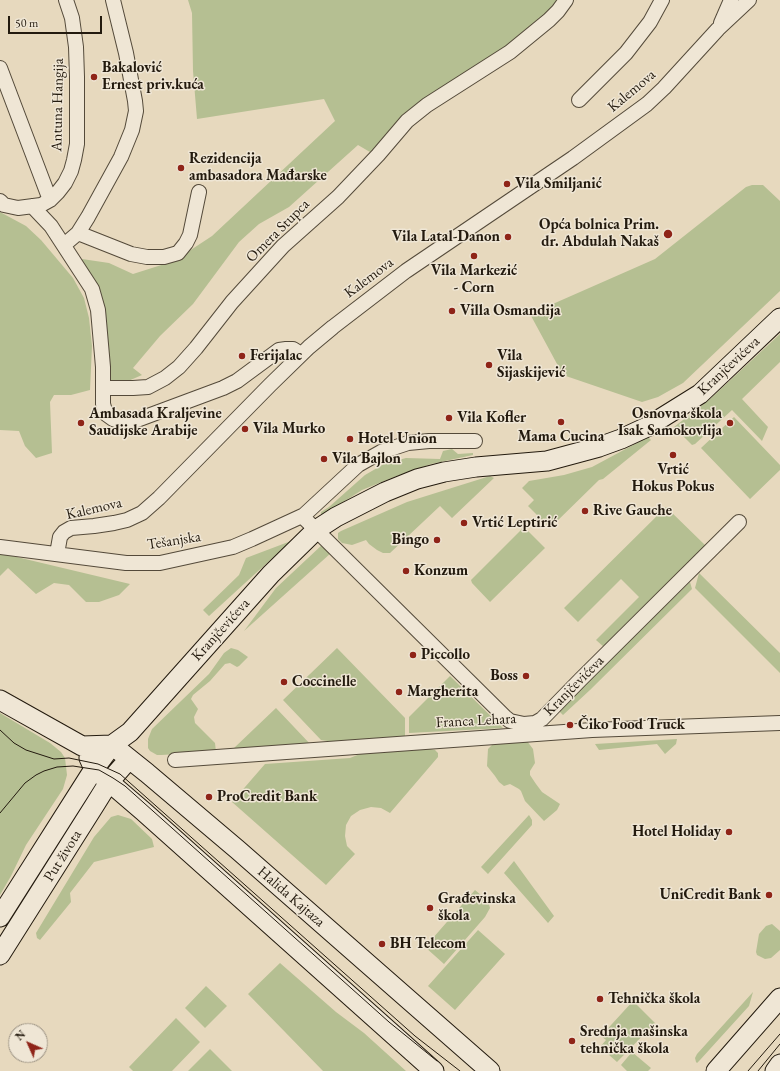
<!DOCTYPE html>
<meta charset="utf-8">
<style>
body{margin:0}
#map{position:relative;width:780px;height:1071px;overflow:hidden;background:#e7d9be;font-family:"EB Garamond",serif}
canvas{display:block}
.north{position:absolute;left:8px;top:1023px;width:40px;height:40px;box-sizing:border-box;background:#efe6d5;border:1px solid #9d9485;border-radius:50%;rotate:315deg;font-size:11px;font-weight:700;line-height:16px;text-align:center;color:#231a0e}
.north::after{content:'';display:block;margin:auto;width:14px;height:18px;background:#8f2418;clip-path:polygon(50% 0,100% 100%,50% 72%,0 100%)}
.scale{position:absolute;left:8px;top:16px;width:94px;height:18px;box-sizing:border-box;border:2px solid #231a0e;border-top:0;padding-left:5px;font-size:12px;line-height:14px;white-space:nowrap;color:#231a0e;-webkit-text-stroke:3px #efe6d5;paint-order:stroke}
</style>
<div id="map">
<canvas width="780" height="1071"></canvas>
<div class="north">N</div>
<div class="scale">50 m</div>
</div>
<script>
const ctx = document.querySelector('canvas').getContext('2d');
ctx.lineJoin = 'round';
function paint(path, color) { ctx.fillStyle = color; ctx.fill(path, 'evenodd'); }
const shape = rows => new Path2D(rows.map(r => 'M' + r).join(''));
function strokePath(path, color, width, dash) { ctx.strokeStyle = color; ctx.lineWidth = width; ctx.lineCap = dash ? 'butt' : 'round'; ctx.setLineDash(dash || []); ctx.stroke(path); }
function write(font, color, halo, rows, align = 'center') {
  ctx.font = font + ' "EB Garamond",serif'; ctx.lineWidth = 3; ctx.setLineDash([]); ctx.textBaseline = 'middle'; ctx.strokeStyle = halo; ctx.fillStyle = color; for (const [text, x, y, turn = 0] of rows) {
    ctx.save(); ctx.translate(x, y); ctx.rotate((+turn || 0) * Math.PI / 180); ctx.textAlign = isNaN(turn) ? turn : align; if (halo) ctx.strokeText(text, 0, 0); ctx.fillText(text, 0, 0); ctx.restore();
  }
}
paint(shape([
 [188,0,564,0,552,15,463,78,375,155,358,145,289,207,259,224,239,242,193,304,160,336,133,368,142,375,126,382,109,380,104,337,82,259,109,263,133,274,174,261,212,236,335,121,324,99,197,119,193,71,192,13],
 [752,185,763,185,780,201,780,291,683,383,658,397,642,402,563,375,530,314,655,259,746,187],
 [0,212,26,226,41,240,73,278,84,298,89,318,92,346,90,390,71,395,54,395,50,402,52,453,36,458,25,446,19,431,0,430],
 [780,334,780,362,742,399,768,427,762,441,732,410,695,444,692,445,674,427,710,399],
 [734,417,780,465,780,470,750,499,701,448],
 [648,437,651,440,603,479,599,480,550,528,528,506,534,500,522,488,529,481,564,475,592,467],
 [452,449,458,454,473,453,473,455,431,464,394,477,362,490,323,515,321,514,321,512,329,507,365,475,384,464,406,458,440,459,443,451],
 [490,476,494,478,452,518,440,506,390,553,383,553,377,550,369,544,366,540,352,545,342,543,338,539,338,533,341,531,407,502],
 [666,507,706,546,605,648,596,640,639,597,621,579,578,622,564,608],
 [524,527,545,548,490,602,472,583,471,580],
 [291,541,209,616,203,610,239,575,246,558],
 [323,544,331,553,244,631,276,588],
 [0,553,130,584,119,595,99,602,86,602,69,585,54,583,36,594,8,568,0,576],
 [699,573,780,653,780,673,695,588],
 [690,582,692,589,590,690,563,715,558,710],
 [231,648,238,650,248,657,239,666,237,667,230,663,225,664,210,681,193,695,191,699,198,709,194,717,195,723,215,743,216,752,161,755,157,755,150,751,148,748,148,739,152,729,209,674,224,653],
 [337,648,405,718,405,737,334,742,321,740,283,700],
 [450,676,503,728,409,733,409,717],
 [276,708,312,746,236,752,234,748],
 [0,713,50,743,61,752,65,758,67,775,63,789,26,845,11,876,0,895],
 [677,739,676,744,665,754,657,744,599,750,595,744],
 [527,741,533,749,535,763,530,771,530,775,536,784,542,792,560,804,557,810,544,821,525,801,521,791,519,789,510,784,504,786,499,782,495,776,487,766,488,749,492,745,498,742],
 [430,749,435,750,438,753,438,757,390,813,381,808,371,807,360,810,351,816,346,825,345,836,347,846,355,854,326,885,232,802,265,764,350,758,360,754],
 [118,815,131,819,152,839,154,847,94,862,70,893,71,902,40,940,37,938,36,933,94,837,111,817],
 [529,815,532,820,532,825,488,874,481,867],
 [514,861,554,916,548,923,504,873],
 [475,890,488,901,490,908,485,917,444,964,425,947],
 [772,924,780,931,780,950,771,958,765,959,757,955,756,952,759,934,766,926],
 [478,930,505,954,455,1010,428,986],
 [280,963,336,1012,364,1033,406,1071,323,1071,248,994],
 [206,986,227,1006,205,1028,185,1008],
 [753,992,749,1006,700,1060,697,1063,696,1062,695,1058,697,1054],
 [633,1001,655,1023,617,1062,600,1047,606,1040,601,1036],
 [176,1018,200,1042,172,1071,133,1071,129,1067],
 [210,1049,232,1071,188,1071],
 [632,1052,651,1068,648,1071,627,1071,621,1065]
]), '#b5bf92');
const street = shape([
 [721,23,731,0],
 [0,68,50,200],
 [579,100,626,53,650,22,662,0],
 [0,201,4,205,18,208,41,205,50,200,58,192,65,183,71,171,74,160,77,144,77,77,76,47,72,18,66,0],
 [32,206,51,226,92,289,98,310,103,367,103,404,106,414,113,419,122,422,137,420,223,388,237,381,279,350,286,349,293,349,301,354],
 [78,233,131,254,147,257,164,257,178,253,186,243,190,235,199,192],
 [64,245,78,233,88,217,121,157,132,130,136,111,135,101,126,53,113,0],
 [103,388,133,388,148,387,165,378,179,367,196,348,232,302,283,246,338,197,378,155,407,121,427,105,510,52,549,20,558,11,566,0],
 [303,516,358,465,381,452,408,443,429,441,475,441],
 [0,547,126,563,160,563,233,547,252,539,302,516,505,717,510,721,524,724,535,723,542,719,580,680,739,522],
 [57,554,60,537,64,532,71,528,94,526,114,523,127,520,142,513,159,498,270,385,309,347,333,327,406,271,573,158,647,104,664,88,718,29,749,0],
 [175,760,592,730,780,723]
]);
const secondary = shape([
 [0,700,82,746,112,745,147,773,238,850,490,1071],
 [89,758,94,769,143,811,434,1071],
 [0,917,94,769,112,745,130,732,271,574,316,530,336,517,385,492,417,479,444,472,476,467,547,461,599,447,621,439,647,427,700,394,780,318],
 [0,955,96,803,109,782,129,759],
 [716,1071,780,998],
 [775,1071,780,1064]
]);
strokePath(street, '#544a3a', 16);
strokePath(secondary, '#231a0e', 21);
strokePath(street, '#efe6d5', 14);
strokePath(secondary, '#efe6d5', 19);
strokePath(shape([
 [0,730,14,743,26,750,54,759,69,758,98,764,120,774,415,1036,460,1071],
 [0,813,25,783,36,775,44,771,57,767,73,766,99,770,113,778,125,786,389,1022,437,1061],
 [748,1071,780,1034],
 [758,1071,780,1044]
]), '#231a0e', 1);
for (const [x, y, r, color] of [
 [94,77,4,"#8f2418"],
 [181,168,4,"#8f2418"],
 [507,184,4,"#8f2418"],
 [668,234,5,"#8f2418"],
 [508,237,4,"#8f2418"],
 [474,256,4,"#8f2418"],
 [452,311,4,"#8f2418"],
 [242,356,4,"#8f2418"],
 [489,365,4,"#8f2418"],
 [449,418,4,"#8f2418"],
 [561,422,4,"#8f2418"],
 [81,423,4,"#8f2418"],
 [730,423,4,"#8f2418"],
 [245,429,4,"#8f2418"],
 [350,439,4,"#8f2418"],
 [673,455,4,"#8f2418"],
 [324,459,4,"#8f2418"],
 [585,511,4,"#8f2418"],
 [464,523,4,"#8f2418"],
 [437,540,4,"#8f2418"],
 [406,571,4,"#8f2418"],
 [413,655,4,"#8f2418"],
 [526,676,4,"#8f2418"],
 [284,682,4,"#8f2418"],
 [399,692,4,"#8f2418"],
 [570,725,4,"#8f2418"],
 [209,797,4,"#8f2418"],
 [729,832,4,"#8f2418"],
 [769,895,4,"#8f2418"],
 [430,908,4,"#8f2418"],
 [382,944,4,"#8f2418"],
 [600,999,4,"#8f2418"],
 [572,1041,4,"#8f2418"]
]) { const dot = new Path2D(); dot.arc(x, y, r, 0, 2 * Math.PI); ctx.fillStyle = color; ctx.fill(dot); strokePath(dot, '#efe6d5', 1.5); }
write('bold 15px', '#231a0e', '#efe6d5', [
 ["Bakalović",102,68],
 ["Ernest priv.kuća",102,85],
 ["Rezidencija",189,159],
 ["ambasadora Mađarske",189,176],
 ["Vila Smiljanić",515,184],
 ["Opća bolnica Prim.",659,225,"right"],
 ["dr. Abdulah Nakaš",659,242,"right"],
 ["Vila Latal-Danon",500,237,"right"],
 ["Vila Markezić",474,271,"center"],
 ["- Corn",474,288,"center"],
 ["Villa Osmandija",460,311],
 ["Ferijalac",250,356],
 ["Vila",497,356],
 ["Sijaskijević",497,373],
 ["Ambasada Kraljevine",89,414],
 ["Saudijske Arabije",89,431],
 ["Osnovna škola",722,414,"right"],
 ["Isak Samokovlija",722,431,"right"],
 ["Vila Kofler",457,418],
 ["Vila Murko",253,429],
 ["Mama Cucina",561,437,"center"],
 ["Hotel Union",358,439],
 ["Vila Bajlon",332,459],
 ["Vrtić",673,470,"center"],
 ["Hokus Pokus",673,487,"center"],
 ["Rive Gauche",593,511],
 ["Vrtić Leptirić",472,523],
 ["Bingo",429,540,"right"],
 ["Konzum",414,571],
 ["Piccollo",421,655],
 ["Boss",518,676,"right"],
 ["Coccinelle",292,682],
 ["Margherita",407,692],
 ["Čiko Food Truck",578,725],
 ["ProCredit Bank",217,797],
 ["Hotel Holiday",721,832,"right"],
 ["UniCredit Bank",761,895,"right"],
 ["Građevinska",438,899],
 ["škola",438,916],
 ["BH Telecom",390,944],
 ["Tehnička škola",608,999],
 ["Srednja mašinska",580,1032],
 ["tehnička škola",580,1049]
], 'left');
write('15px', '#231a0e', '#efe6d5', [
 ["Kalemova",632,91,-40],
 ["Antuna Hangija",58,105,-89],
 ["Omera Stupca",278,231,-45],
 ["Kalemova",369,278,-37],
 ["Kranjčevićeva",729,366,-43],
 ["Kalemova",94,509,-13],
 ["Tešanjska",174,541,-9],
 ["Kranjčevićeva",221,630,-48],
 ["Kranjčevićeva",574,686,-45],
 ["Franca Lehara",476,721,-3],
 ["Put života",63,856,-58],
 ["Halida Kajtaza",291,897,41]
]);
</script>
